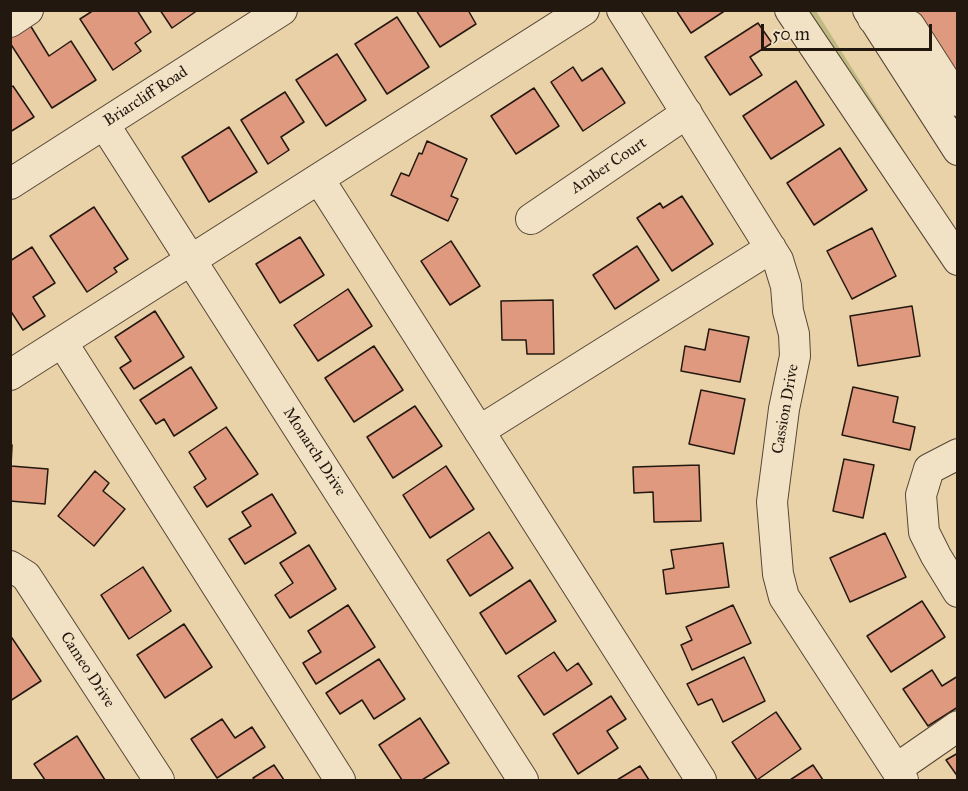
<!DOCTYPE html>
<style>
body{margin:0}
#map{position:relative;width:968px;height:791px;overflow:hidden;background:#ead2a8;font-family:"IM FELL Great Primer",serif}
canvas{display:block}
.frame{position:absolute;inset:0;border:12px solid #23180f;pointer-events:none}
.scale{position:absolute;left:761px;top:24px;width:171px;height:27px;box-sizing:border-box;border:3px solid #23180f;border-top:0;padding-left:8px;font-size:18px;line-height:21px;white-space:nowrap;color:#23180f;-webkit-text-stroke:4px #f1e2c6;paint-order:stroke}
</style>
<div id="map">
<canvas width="968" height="791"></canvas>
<div class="frame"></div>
<div class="scale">50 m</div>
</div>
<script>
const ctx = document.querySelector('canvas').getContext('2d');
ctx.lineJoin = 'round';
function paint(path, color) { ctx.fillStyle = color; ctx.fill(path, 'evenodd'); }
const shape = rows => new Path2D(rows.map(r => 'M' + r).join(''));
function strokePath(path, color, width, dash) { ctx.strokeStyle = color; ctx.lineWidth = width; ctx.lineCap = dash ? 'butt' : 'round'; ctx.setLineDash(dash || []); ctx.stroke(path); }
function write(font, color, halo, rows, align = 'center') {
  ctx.font = font + ' "IM FELL Great Primer",serif'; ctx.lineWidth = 6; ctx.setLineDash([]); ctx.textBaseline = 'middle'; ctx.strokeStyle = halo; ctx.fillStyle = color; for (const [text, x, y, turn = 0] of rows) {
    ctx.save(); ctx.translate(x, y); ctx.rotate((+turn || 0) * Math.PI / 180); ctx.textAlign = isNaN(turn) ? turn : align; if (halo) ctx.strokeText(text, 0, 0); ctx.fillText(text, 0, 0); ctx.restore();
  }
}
paint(shape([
 [805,11,816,11,925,184,919,189]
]), '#bfba82');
const building = shape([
 [94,10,137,10,151,32,135,43,141,51,113,70,80,19,94,10],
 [160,10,198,10,172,28,160,10],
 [416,10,468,10,476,24,440,47,416,10],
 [676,10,726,10,691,33,676,10],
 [910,10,958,10,958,108,954,77,910,10],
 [397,17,429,67,387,94,355,44,397,17],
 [758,23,772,43,750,57,762,75,730,95,705,57,758,23],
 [30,25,49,56,71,41,96,80,52,108,10,43,10,37,30,25],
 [337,54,366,100,326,126,296,80,337,54],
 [573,67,582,81,602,68,625,103,583,131,551,82,573,67],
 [796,81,824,125,771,159,743,116,796,81],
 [13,86,34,117,10,132,10,88,13,86],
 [534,88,559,126,516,154,491,116,534,88],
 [285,92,304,122,281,137,289,150,268,164,241,120,285,92],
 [229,127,257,172,209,202,182,157,229,127],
 [427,141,467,159,451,196,458,199,448,221,391,195,401,173,409,176,419,153,422,154,427,141],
 [840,148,867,190,814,225,787,183,840,148],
 [682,196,713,244,672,271,637,218,660,203,663,208,682,196],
 [94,207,128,259,114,268,117,272,87,292,50,236,94,207],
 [872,228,896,276,852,299,827,251,872,228],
 [300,237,324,275,280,303,256,264,300,237],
 [451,241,480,286,450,305,421,261,451,241],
 [637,246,659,280,615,309,593,275,637,246],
 [32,247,55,283,33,297,45,316,23,330,10,310,10,261,32,247],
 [348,289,372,326,318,361,294,325,348,289],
 [553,300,554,354,527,354,526,340,502,340,501,301,553,300],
 [912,306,920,356,858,366,850,316,912,306],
 [155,311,184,357,134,389,120,368,131,361,115,337,155,311],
 [709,329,749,337,740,382,681,371,685,346,705,350,709,329],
 [374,346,403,390,354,422,325,378,374,346],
 [191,367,217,408,174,436,164,419,156,424,140,400,191,367],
 [853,387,898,397,893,422,915,427,910,450,842,435,853,387],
 [701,390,745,399,734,454,689,444,701,390],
 [415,406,442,446,393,478,367,437,415,406],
 [226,427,258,474,207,507,194,487,206,479,189,452,226,427],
 [10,444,12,445,11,466,48,469,45,504,10,501,10,444],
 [844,459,874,465,863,518,833,511,844,459],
 [699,465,701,521,654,522,653,492,634,493,633,467,699,465],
 [446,466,474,509,430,538,403,495,446,466],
 [95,471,109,483,103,491,125,509,94,546,58,516,95,471],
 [272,494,296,533,245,564,229,539,251,526,242,512,272,494],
 [489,532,513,568,470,596,447,560,489,532],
 [885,533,906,577,850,602,830,558,885,533],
 [723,543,729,587,666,594,663,570,674,568,671,550,723,543],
 [309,545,336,589,290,618,275,595,293,583,280,563,309,545],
 [143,567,171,611,129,639,101,595,143,567],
 [530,580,556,621,506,654,480,613,530,580],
 [922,601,945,637,891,672,867,636,922,601],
 [348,605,375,647,316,684,303,663,321,652,308,631,348,605],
 [733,605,751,643,692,670,681,645,692,640,686,627,733,605],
 [184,624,212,667,165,698,137,655,184,624],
 [10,635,41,681,10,701,10,635],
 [554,652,567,671,578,663,592,684,544,715,518,676,554,652],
 [744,657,765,701,723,722,712,699,698,705,687,684,744,657],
 [379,659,405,699,374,719,362,700,340,714,326,693,379,659],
 [932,670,942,686,958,676,958,707,928,726,903,689,932,670],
 [611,696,626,719,607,731,618,748,578,774,553,734,611,696],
 [776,712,801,749,757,780,732,742,776,712],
 [420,718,449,763,422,780,402,780,379,745,420,718],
 [222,719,235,738,252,727,265,747,217,778,191,739,222,719],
 [77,736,105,780,45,780,34,764,77,736],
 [958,753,958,777,946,760,958,753],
 [274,765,284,780,255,780,253,778,274,765],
 [813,765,823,780,790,780,813,765],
 [640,766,649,780,617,780,640,766]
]);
paint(building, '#df997e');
strokePath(building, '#23180f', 1.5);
const minor = shape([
 [622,10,778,260,786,286,788,311,794,334,795,356,784,409,772,502,778,574,784,597,903,780],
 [790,10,958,260],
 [868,10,958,150],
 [873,19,910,26,958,101],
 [10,22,28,10],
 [104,124,523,780],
 [319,179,701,780],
 [10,184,282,10],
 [531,219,687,113],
 [62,342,340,780],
 [10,375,584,10],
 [479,431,771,248],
 [958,454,929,469,921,495,924,532,936,556,958,592],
 [10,566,26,576,159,780],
 [896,769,958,726]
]);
strokePath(minor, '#554635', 32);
strokePath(minor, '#f1e2c6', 30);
write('16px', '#23180f', '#f1e2c6', [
 ["Briarcliff Road",146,97,-33],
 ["Amber Court",609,166,-34],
 ["Cassion Drive",786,409,-80],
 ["Monarch Drive",314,452,57],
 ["Cameo Drive",87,670,57]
]);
</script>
